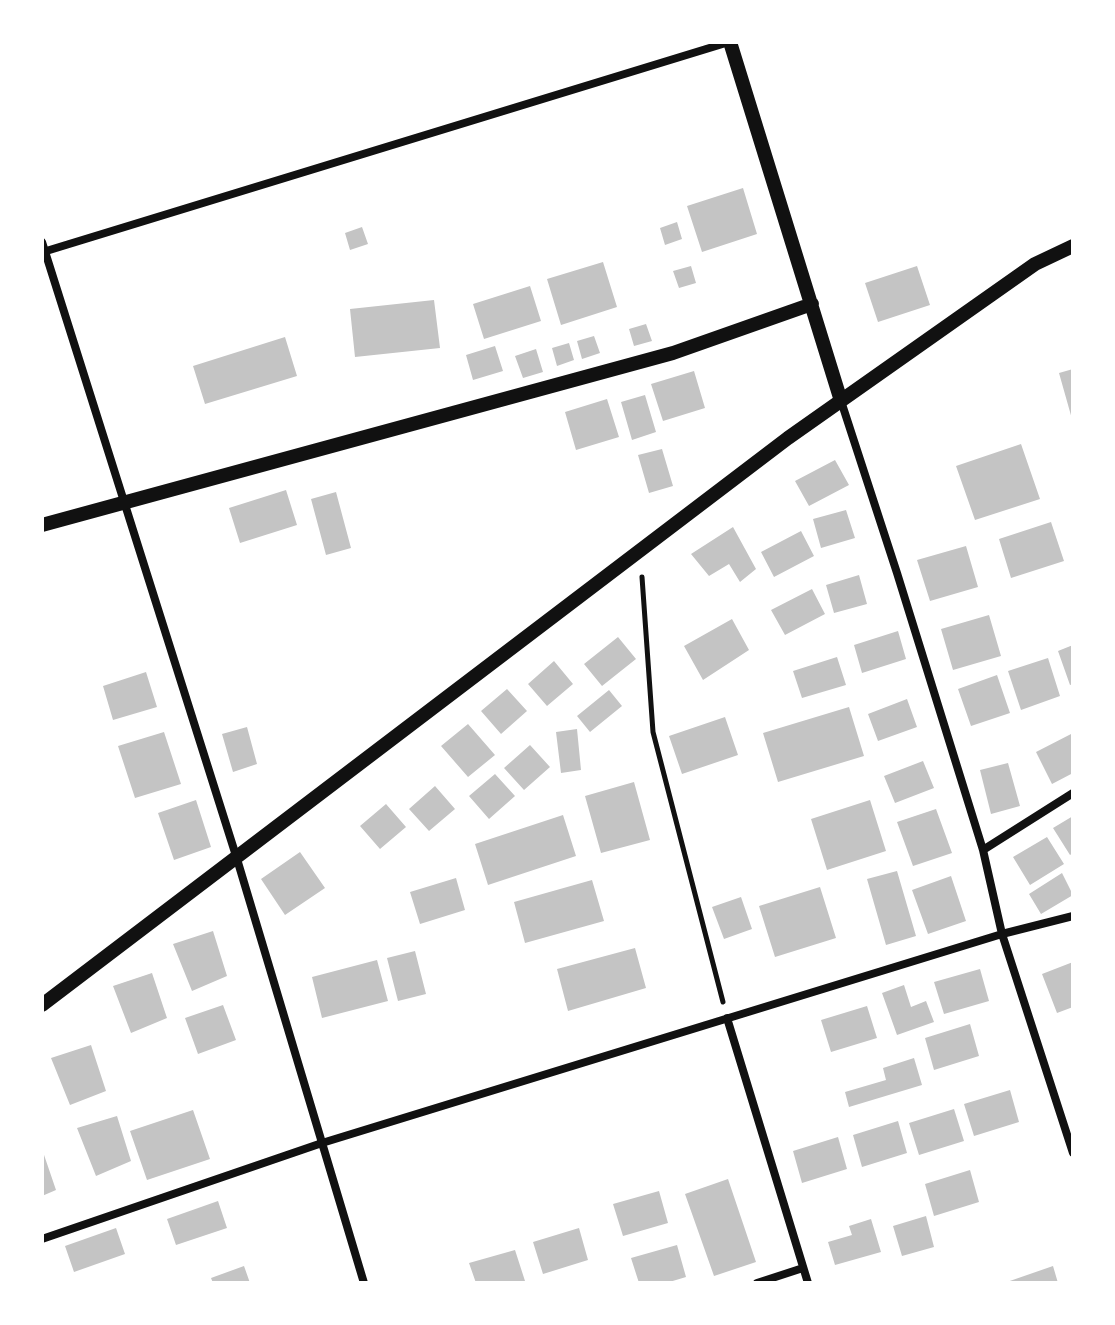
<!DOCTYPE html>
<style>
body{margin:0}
#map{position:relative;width:1115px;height:1325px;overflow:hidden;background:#fff;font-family:"Nunito Sans",sans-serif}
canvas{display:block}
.frame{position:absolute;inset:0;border:44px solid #fff;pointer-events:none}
</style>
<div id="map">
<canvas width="1115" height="1325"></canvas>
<div class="frame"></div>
</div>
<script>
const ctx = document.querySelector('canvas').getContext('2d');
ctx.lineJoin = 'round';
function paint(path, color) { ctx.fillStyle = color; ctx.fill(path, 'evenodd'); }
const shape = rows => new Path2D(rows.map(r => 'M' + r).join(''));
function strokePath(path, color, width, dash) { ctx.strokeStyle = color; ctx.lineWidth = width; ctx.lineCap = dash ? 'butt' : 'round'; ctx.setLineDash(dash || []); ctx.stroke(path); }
paint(shape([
 [743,188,757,234,702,252,687,206],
 [677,222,682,239,665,245,660,228],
 [362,227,368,244,350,250,345,233],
 [603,262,617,307,561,325,547,279],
 [691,266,696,283,679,288,673,271],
 [917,266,930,305,878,322,865,283],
 [530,286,541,321,484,339,473,304],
 [434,300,440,348,355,357,350,309],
 [646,324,652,341,634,346,629,329],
 [594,336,600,353,582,359,577,341],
 [285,337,297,376,205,404,193,366],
 [569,343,574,360,557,366,552,348],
 [495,346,503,371,473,380,466,355],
 [536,349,543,372,523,378,515,356],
 [1073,369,1073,419,1072,419,1059,373],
 [694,371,705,408,663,421,651,384],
 [645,395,656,432,632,440,621,402],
 [607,399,619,437,576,450,565,412],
 [1021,444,1040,499,975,520,956,466],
 [662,449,673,486,649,493,638,455],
 [835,460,849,485,809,506,795,481],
 [286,490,297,525,240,543,229,508],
 [336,492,351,548,326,555,311,499],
 [846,510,855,538,821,548,813,519],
 [1051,522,1064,561,1011,578,999,539],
 [733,527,756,569,740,582,729,564,709,576,691,554],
 [801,531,814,556,774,577,761,552],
 [966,546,978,587,930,601,917,560],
 [859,575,867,604,834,613,826,585],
 [812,589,825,614,785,635,771,610],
 [989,615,1001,656,953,670,941,629],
 [732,619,749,650,703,680,684,646],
 [898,631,906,659,862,673,854,645],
 [618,637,636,659,602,686,584,664],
 [1073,645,1073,684,1070,685,1058,651],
 [837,657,846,685,802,698,793,671],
 [1048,658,1060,696,1021,710,1008,671],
 [554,661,573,684,547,706,528,684],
 [146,672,157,707,113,720,103,686],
 [997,675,1010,713,971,726,958,689],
 [507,689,527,711,501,734,481,711],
 [609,690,622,706,590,732,577,716],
 [907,699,917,727,878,741,868,714],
 [849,707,864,756,778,782,763,733],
 [725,717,738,755,682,774,669,736],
 [468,724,495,755,468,777,441,746],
 [247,727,257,764,233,772,222,734],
 [577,729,581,770,561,773,556,732],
 [164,732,181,784,135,798,118,746],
 [1073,733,1073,773,1052,784,1036,752],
 [530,745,550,767,524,790,504,768],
 [923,761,934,788,895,803,884,776],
 [1008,763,1020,806,991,814,980,770],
 [495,774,515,796,489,819,469,796],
 [634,782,650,840,601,853,585,796],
 [435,786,455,809,429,831,409,809],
 [196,800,211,847,174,860,158,813],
 [870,800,886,851,827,870,811,819],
 [386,804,406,827,380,849,360,826],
 [936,809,952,853,913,866,897,822],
 [563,815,576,856,488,885,475,844],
 [1073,816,1073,853,1070,855,1053,828],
 [1047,837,1064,864,1030,885,1013,857],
 [300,852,325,888,285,915,261,879],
 [897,871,916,936,886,945,867,879],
 [1062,873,1073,895,1041,914,1029,894],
 [951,876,966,921,928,934,912,890],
 [456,878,465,910,420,924,410,892],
 [592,880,604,921,525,943,514,902],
 [820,887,836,938,775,957,759,906],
 [741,897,752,929,724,939,712,907],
 [213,931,227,976,192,991,173,944],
 [635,948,646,988,568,1011,557,969],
 [415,951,426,994,398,1001,387,958],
 [377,960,388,1001,322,1018,312,977],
 [1073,962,1073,1007,1057,1013,1042,974],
 [980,969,989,1001,944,1014,934,982],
 [152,973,167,1018,131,1033,113,986],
 [904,985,911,1007,926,1001,934,1022,897,1035,882,993],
 [223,1005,236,1040,198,1054,185,1018],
 [867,1006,877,1038,831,1052,821,1020],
 [970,1024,979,1056,934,1070,925,1038],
 [91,1045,106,1091,70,1105,51,1058],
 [914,1058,922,1085,849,1107,845,1092,886,1080,883,1068],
 [1010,1090,1019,1122,974,1136,964,1104],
 [954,1109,964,1141,919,1155,909,1123],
 [193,1110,210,1159,147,1180,130,1131],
 [117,1116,131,1161,96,1176,77,1128],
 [898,1121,907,1153,862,1167,853,1135],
 [838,1137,847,1169,802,1183,793,1151],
 [42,1149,56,1190,42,1196],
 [970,1170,979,1202,934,1216,925,1184],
 [728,1179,756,1262,714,1276,685,1194],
 [659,1191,668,1223,623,1236,613,1204],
 [218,1201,227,1228,176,1245,167,1219],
 [926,1216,934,1247,902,1256,893,1226],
 [871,1219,881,1252,835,1265,828,1242,852,1235,849,1226],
 [116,1228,125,1254,74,1272,65,1246],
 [579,1228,588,1260,543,1274,533,1242],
 [677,1245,686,1277,666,1283,639,1283,631,1258],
 [515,1250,525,1281,476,1283,469,1263],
 [244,1266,250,1283,213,1283,211,1278],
 [1053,1266,1058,1283,1004,1283]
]), '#c4c4c4');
strokePath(shape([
 [642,577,653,732,723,1002]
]), '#111', 5);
strokePath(shape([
 [42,242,237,859,364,1283],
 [43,252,729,42],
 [841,401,897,573,983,850,1002,934,1073,1153],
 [983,850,1073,793],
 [727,1018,808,1283],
 [42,1239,322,1143,1002,934,1073,916],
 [757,1283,803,1268]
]), '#111', 8);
strokePath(shape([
 [730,42,841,401],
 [42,525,673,353,812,304],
 [42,1005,788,438,1035,264,1073,246]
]), '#111', 14);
</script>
